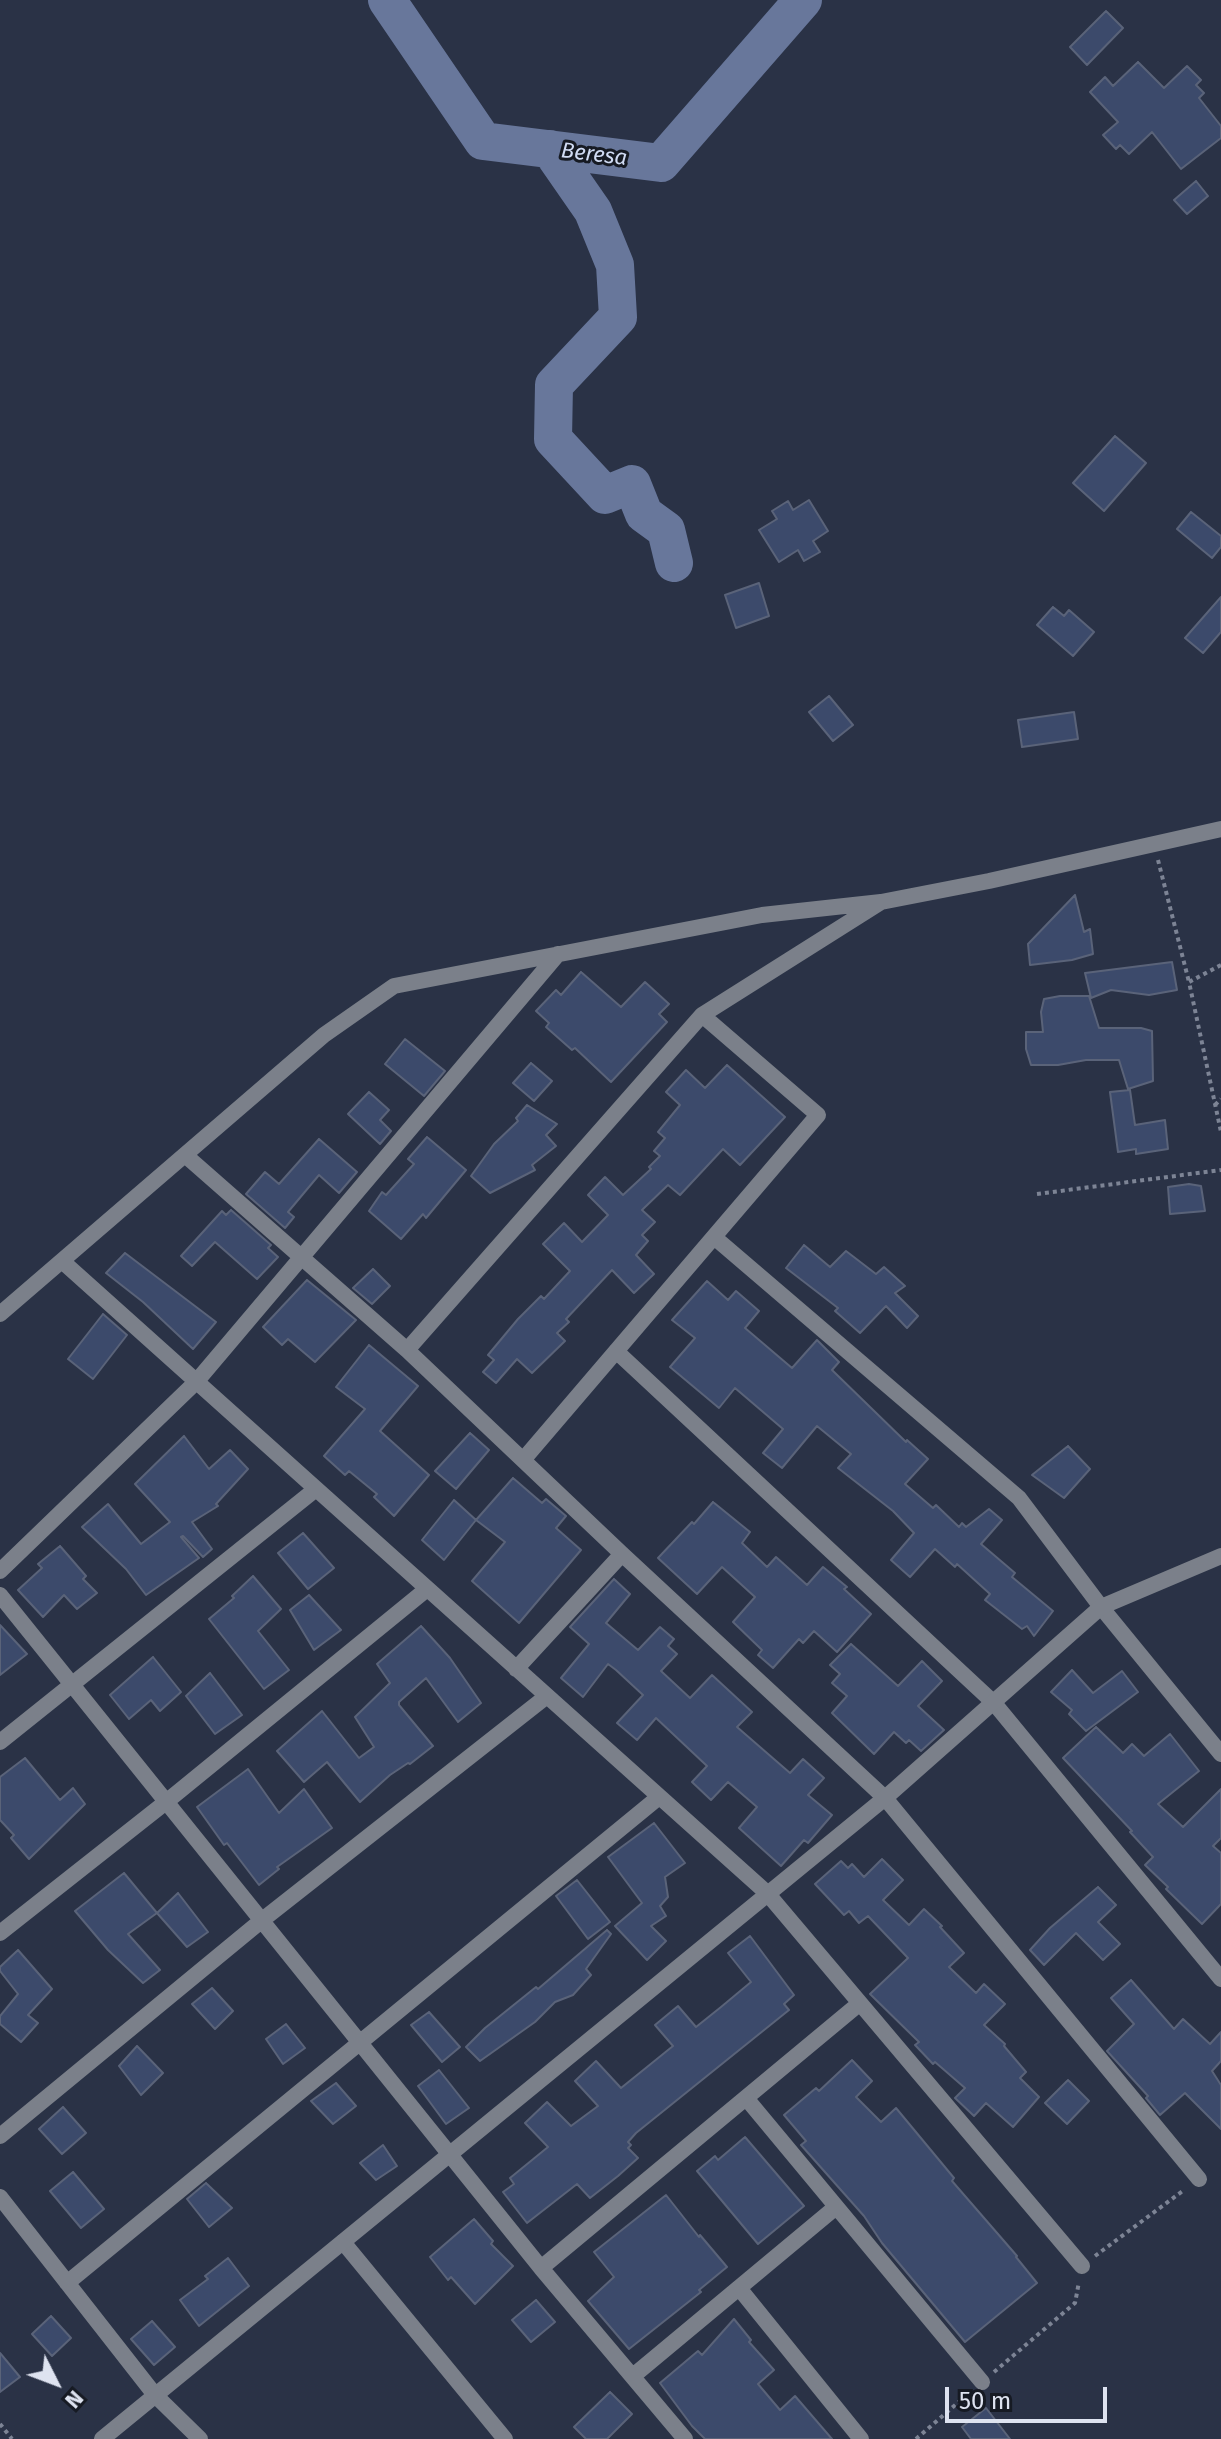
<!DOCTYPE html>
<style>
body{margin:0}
#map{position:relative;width:1221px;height:2439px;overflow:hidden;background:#2a3246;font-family:"Fira Sans",sans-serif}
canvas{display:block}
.north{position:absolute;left:16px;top:2343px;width:80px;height:80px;-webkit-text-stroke:6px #161a23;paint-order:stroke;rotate:132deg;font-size:22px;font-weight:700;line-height:32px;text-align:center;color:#dee3f0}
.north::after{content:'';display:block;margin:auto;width:28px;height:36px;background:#dee3f0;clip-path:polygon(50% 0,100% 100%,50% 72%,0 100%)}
.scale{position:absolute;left:945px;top:2387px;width:162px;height:36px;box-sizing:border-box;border:4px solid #dee3f0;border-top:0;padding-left:10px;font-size:24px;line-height:28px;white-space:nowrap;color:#dee3f0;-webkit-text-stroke:6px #161a23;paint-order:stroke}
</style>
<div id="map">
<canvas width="1221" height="2439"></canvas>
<div class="north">N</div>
<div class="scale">50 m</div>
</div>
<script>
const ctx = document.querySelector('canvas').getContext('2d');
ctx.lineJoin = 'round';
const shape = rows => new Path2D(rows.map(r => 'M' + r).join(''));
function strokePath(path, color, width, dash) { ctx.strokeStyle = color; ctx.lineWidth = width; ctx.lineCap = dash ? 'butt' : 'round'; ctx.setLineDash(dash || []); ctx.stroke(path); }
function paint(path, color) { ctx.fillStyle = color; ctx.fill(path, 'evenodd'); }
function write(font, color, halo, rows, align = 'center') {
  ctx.font = font + ' "Fira Sans",sans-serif'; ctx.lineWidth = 6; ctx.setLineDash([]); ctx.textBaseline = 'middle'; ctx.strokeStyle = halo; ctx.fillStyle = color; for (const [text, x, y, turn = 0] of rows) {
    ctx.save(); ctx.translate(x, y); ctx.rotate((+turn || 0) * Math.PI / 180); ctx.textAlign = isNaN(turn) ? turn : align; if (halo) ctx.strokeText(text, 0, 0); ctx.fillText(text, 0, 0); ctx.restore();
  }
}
strokePath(shape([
 [387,0,483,141,661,163,803,0],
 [550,149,593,211,615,265,618,317,554,385,553,439,605,495,632,484,644,514,666,530,674,563]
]), '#68779b', 38);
const building = shape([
 [1106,11,1123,28,1087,65,1070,47,1106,11],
 [1138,62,1164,88,1187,66,1201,80,1196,85,1204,93,1199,98,1221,126,1221,138,1181,169,1152,132,1129,154,1120,145,1116,149,1103,135,1118,122,1090,92,1105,77,1113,86,1138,62],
 [1196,181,1208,196,1187,214,1174,200,1196,181],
 [1115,436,1146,463,1104,511,1073,483,1115,436],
 [809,500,828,531,813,541,820,552,804,561,798,550,779,562,759,530,777,519,772,511,788,501,793,510,809,500],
 [1191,512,1221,536,1221,547,1212,558,1177,529,1191,512],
 [759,583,769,616,736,628,725,595,759,583],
 [1221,597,1221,632,1203,653,1185,638,1221,597],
 [1053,607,1064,616,1069,610,1094,632,1073,656,1037,625,1053,607],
 [829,696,853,725,833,741,809,712,829,696],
 [1074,712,1078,739,1022,747,1018,720,1074,712],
 [1075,895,1084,932,1090,929,1093,954,1072,960,1030,965,1028,944,1075,895],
 [1172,962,1177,990,1149,995,1111,990,1091,998,1085,973,1172,962],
 [581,972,621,1007,645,982,669,1004,659,1014,667,1022,611,1082,575,1048,572,1050,546,1027,549,1023,536,1011,556,990,561,995,581,972],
 [1060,996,1089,996,1099,1028,1141,1028,1152,1031,1153,1081,1128,1089,1119,1060,1086,1060,1058,1065,1031,1065,1026,1049,1026,1032,1043,1032,1041,1012,1044,999,1060,996],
 [405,1039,445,1071,424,1096,385,1064,405,1039],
 [531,1063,552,1081,534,1101,513,1083,531,1063],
 [727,1065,785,1117,740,1165,723,1149,680,1195,668,1185,642,1210,655,1222,642,1235,648,1241,636,1255,654,1274,634,1293,612,1270,566,1319,569,1322,557,1333,565,1341,532,1373,517,1359,496,1383,483,1372,494,1360,488,1355,518,1319,541,1296,544,1299,570,1271,543,1244,564,1223,582,1242,608,1215,588,1195,605,1177,623,1195,651,1169,649,1167,660,1156,654,1151,665,1138,658,1132,680,1105,666,1092,686,1070,705,1088,727,1065],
 [1130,1090,1135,1125,1165,1120,1168,1149,1136,1154,1136,1149,1118,1152,1110,1092,1130,1090],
 [369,1092,389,1110,380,1120,391,1131,380,1144,348,1114,369,1092],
 [527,1105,557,1124,546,1135,556,1146,532,1165,535,1170,490,1193,471,1176,494,1144,518,1121,516,1118,527,1105],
 [427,1137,466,1170,426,1218,423,1214,401,1239,369,1211,382,1192,386,1195,414,1164,408,1159,427,1137],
 [319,1139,357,1172,339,1193,319,1175,288,1212,294,1217,285,1228,246,1194,265,1172,279,1184,319,1139],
 [1189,1184,1201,1186,1205,1211,1170,1214,1168,1187,1189,1184],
 [231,1210,271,1245,268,1248,278,1257,257,1279,215,1242,192,1266,181,1256,222,1211,226,1215,231,1210],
 [804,1245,830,1267,846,1251,876,1274,884,1267,905,1286,895,1293,918,1316,907,1328,886,1306,860,1333,835,1311,838,1308,786,1268,804,1245],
 [125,1253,216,1322,193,1349,143,1302,106,1273,125,1253],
 [373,1269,390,1286,372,1304,353,1288,373,1269],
 [307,1280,356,1320,315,1362,288,1339,282,1345,263,1327,307,1280],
 [707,1281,728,1300,736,1291,759,1311,745,1328,792,1368,817,1340,839,1362,832,1370,906,1442,907,1440,928,1459,905,1484,933,1508,936,1505,959,1527,962,1523,966,1527,989,1509,1002,1520,981,1544,1015,1573,1012,1577,1053,1611,1034,1636,1027,1626,1022,1629,985,1600,990,1594,957,1564,955,1567,935,1549,910,1577,891,1560,914,1533,893,1511,838,1468,851,1454,817,1426,782,1468,763,1453,783,1429,735,1388,719,1408,670,1367,695,1338,672,1320,707,1281],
 [103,1314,127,1335,93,1379,68,1359,103,1314],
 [369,1345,418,1386,380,1431,429,1475,394,1516,374,1497,377,1494,349,1471,345,1475,324,1456,365,1409,336,1387,369,1345],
 [470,1433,489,1450,456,1489,435,1471,470,1433],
 [184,1436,209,1469,230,1450,248,1469,216,1504,218,1506,192,1522,212,1549,203,1557,183,1536,181,1537,199,1558,146,1595,126,1569,82,1527,108,1504,141,1544,170,1522,135,1484,184,1436],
 [1068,1446,1090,1469,1064,1498,1032,1475,1068,1446],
 [513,1478,542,1503,546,1499,566,1516,556,1528,581,1550,519,1623,472,1581,505,1542,476,1520,513,1478],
 [454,1500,476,1520,444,1560,422,1540,454,1500],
 [713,1502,750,1532,742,1543,767,1567,776,1557,807,1585,823,1567,847,1587,844,1589,871,1614,837,1652,814,1631,803,1643,799,1639,773,1668,758,1655,762,1650,733,1622,755,1597,722,1567,697,1594,658,1558,692,1522,694,1524,713,1502],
 [303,1533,334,1568,308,1589,278,1553,303,1533],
 [60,1546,86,1576,83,1579,97,1593,77,1609,64,1595,43,1617,18,1590,42,1568,38,1564,60,1546],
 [253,1576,281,1609,258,1631,289,1670,264,1689,209,1619,234,1598,232,1596,253,1576],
 [614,1579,630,1594,606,1623,638,1650,660,1627,674,1639,668,1646,677,1654,661,1671,690,1698,712,1675,752,1712,737,1727,790,1773,803,1759,824,1778,808,1795,832,1815,808,1843,804,1840,781,1866,739,1828,757,1807,728,1782,711,1800,692,1782,707,1766,656,1718,637,1740,617,1723,643,1695,616,1670,608,1664,583,1697,561,1678,589,1644,570,1627,614,1579],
 [309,1595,341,1630,314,1650,290,1610,309,1595],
 [0,1625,27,1654,0,1675,0,1625],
 [421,1626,450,1658,481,1703,458,1722,426,1678,399,1702,399,1705,433,1746,410,1764,408,1763,390,1775,360,1802,327,1762,304,1782,277,1751,322,1711,359,1758,374,1747,355,1717,390,1683,377,1664,421,1626],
 [851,1644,898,1686,922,1661,942,1681,918,1706,944,1730,921,1751,909,1740,906,1743,894,1732,874,1754,832,1713,847,1696,832,1683,840,1674,830,1665,851,1644],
 [153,1657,181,1692,160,1711,151,1700,129,1719,110,1695,153,1657],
 [1072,1670,1093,1693,1122,1671,1138,1692,1086,1731,1069,1714,1072,1710,1051,1692,1072,1670],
 [210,1673,242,1715,215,1734,186,1696,210,1673],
 [1096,1727,1123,1753,1132,1744,1144,1756,1170,1734,1199,1771,1158,1804,1183,1827,1221,1789,1221,1838,1213,1846,1221,1853,1221,1904,1202,1924,1166,1889,1168,1887,1145,1865,1153,1857,1130,1832,1132,1831,1063,1758,1096,1727],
 [25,1758,60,1800,73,1788,85,1804,29,1859,11,1838,14,1835,0,1820,0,1777,25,1758],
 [248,1769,279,1813,304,1789,332,1828,277,1867,279,1869,259,1885,227,1843,224,1845,197,1807,248,1769],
 [654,1823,685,1863,665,1877,668,1897,660,1906,666,1916,651,1926,666,1941,647,1960,615,1926,642,1903,608,1857,654,1823],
 [882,1859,903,1880,883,1900,909,1925,924,1909,942,1926,940,1927,964,1953,949,1967,976,1993,984,1984,1005,2004,984,2025,1005,2044,1004,2046,1026,2072,1020,2078,1039,2097,1013,2127,986,2103,974,2116,955,2098,965,2088,935,2062,933,2064,915,2045,919,2042,870,1994,908,1958,868,1916,859,1923,849,1911,844,1915,815,1884,841,1861,848,1868,852,1864,864,1877,882,1859],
 [124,1873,157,1913,128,1934,160,1970,143,1983,108,1950,75,1911,124,1873],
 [577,1880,610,1922,588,1939,556,1896,577,1880],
 [1098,1887,1116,1905,1098,1922,1120,1944,1103,1960,1076,1933,1044,1965,1030,1950,1050,1928,1098,1887],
 [178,1893,208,1932,187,1947,157,1913,178,1893],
 [607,1930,611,1934,586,1969,591,1975,573,1995,555,2002,535,2022,480,2061,466,2047,485,2028,536,1987,538,1989,607,1930],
 [750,1936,794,1995,784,2004,789,2010,636,2133,628,2142,631,2145,628,2148,638,2158,618,2176,590,2198,577,2184,527,2223,503,2192,514,2184,510,2178,548,2147,525,2123,547,2102,571,2126,598,2106,575,2081,596,2061,621,2088,673,2046,655,2025,678,2006,696,2027,721,2007,751,1982,728,1953,750,1936],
 [18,1950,52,1989,28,2015,38,2023,21,2042,0,2024,0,2016,18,1994,0,1971,0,1967,18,1950],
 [1131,1980,1174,2029,1183,2019,1210,2044,1221,2032,1221,2061,1212,2071,1221,2085,1221,2129,1185,2093,1160,2115,1146,2098,1148,2096,1107,2051,1134,2024,1111,1998,1131,1980],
 [212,1988,233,2011,215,2029,192,2004,212,1988],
 [429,2012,460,2047,442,2062,411,2025,429,2012],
 [286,2024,305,2048,283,2064,266,2039,286,2024],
 [137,2046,163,2073,141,2095,119,2066,137,2046],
 [852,2060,872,2081,856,2097,881,2122,896,2108,954,2178,952,2181,1017,2256,1016,2257,1037,2283,965,2342,882,2243,864,2216,801,2145,806,2141,784,2115,816,2088,819,2091,852,2060],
 [439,2070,469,2108,446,2124,418,2086,439,2070],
 [1068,2080,1089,2101,1067,2124,1045,2103,1068,2080],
 [336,2083,356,2106,333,2124,311,2101,336,2083],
 [63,2107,86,2133,62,2154,39,2129,63,2107],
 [745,2137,804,2206,758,2244,697,2171,715,2156,718,2160,745,2137],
 [383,2145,397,2166,376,2180,360,2163,383,2145],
 [73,2172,104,2209,81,2228,50,2191,73,2172],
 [206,2183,232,2208,209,2227,187,2199,206,2183],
 [666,2195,699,2237,700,2235,727,2267,699,2290,701,2292,629,2349,588,2301,614,2277,594,2252,666,2195],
 [474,2219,493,2241,491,2244,513,2266,475,2304,451,2277,448,2280,430,2257,474,2219],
 [228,2258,249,2286,199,2326,180,2300,208,2279,205,2276,228,2258],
 [536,2300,555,2322,531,2342,512,2320,536,2300],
 [51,2316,71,2338,52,2356,32,2334,51,2316],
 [734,2319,751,2340,749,2342,774,2370,758,2384,780,2410,795,2396,832,2439,705,2439,692,2426,660,2383,698,2351,702,2355,734,2319],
 [152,2321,175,2347,154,2365,131,2339,152,2321],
 [0,2353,20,2377,0,2392,0,2353],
 [610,2392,632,2414,607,2439,586,2439,574,2427,610,2392],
 [986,2408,1010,2439,971,2439,962,2427,986,2408]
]);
paint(building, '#3c4a6b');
strokePath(building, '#5a6379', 2);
strokePath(shape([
 [1158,860,1189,982],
 [1221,965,1189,982,1221,1132],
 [1215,1105,1221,1099],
 [1037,1194,1221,1170],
 [1095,2256,1184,2190],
 [994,2372,1075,2303,1079,2282],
 [0,2424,12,2439],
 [916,2439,969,2393]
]), '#7d8495', 4, [4, 4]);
strokePath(shape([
 [881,902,702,1015,407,1350,622,1554,885,1798,1199,2179],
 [185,1155,407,1350],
 [714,1237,1019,1498,1101,1607,1221,1754],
 [62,1261,767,1893,1082,2266],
 [0,1314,324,1035,394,986,762,915,881,902,989,881,1221,829],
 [616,1351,994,1703,1221,1979],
 [523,1460,818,1115,702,1015],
 [0,1571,196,1382,558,954],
 [0,1595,541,2268,860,2003],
 [516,1669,622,1554],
 [0,1742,316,1489],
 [0,1933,166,1802,427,1589],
 [746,2098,982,2382],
 [0,2136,261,1921,547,1696],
 [0,2197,155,2395,200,2439],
 [343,2242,505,2439],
 [541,2268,685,2439],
 [67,2283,659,1797],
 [739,2288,861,2439],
 [633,2376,836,2207]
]), '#7b808a', 16);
strokePath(shape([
 [102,2439,885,1798,1101,1607,1221,1556]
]), '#7b808a', 16);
write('italic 22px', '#d0dbf3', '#161a23', [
 ["Beresa",594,155,7]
]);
</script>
